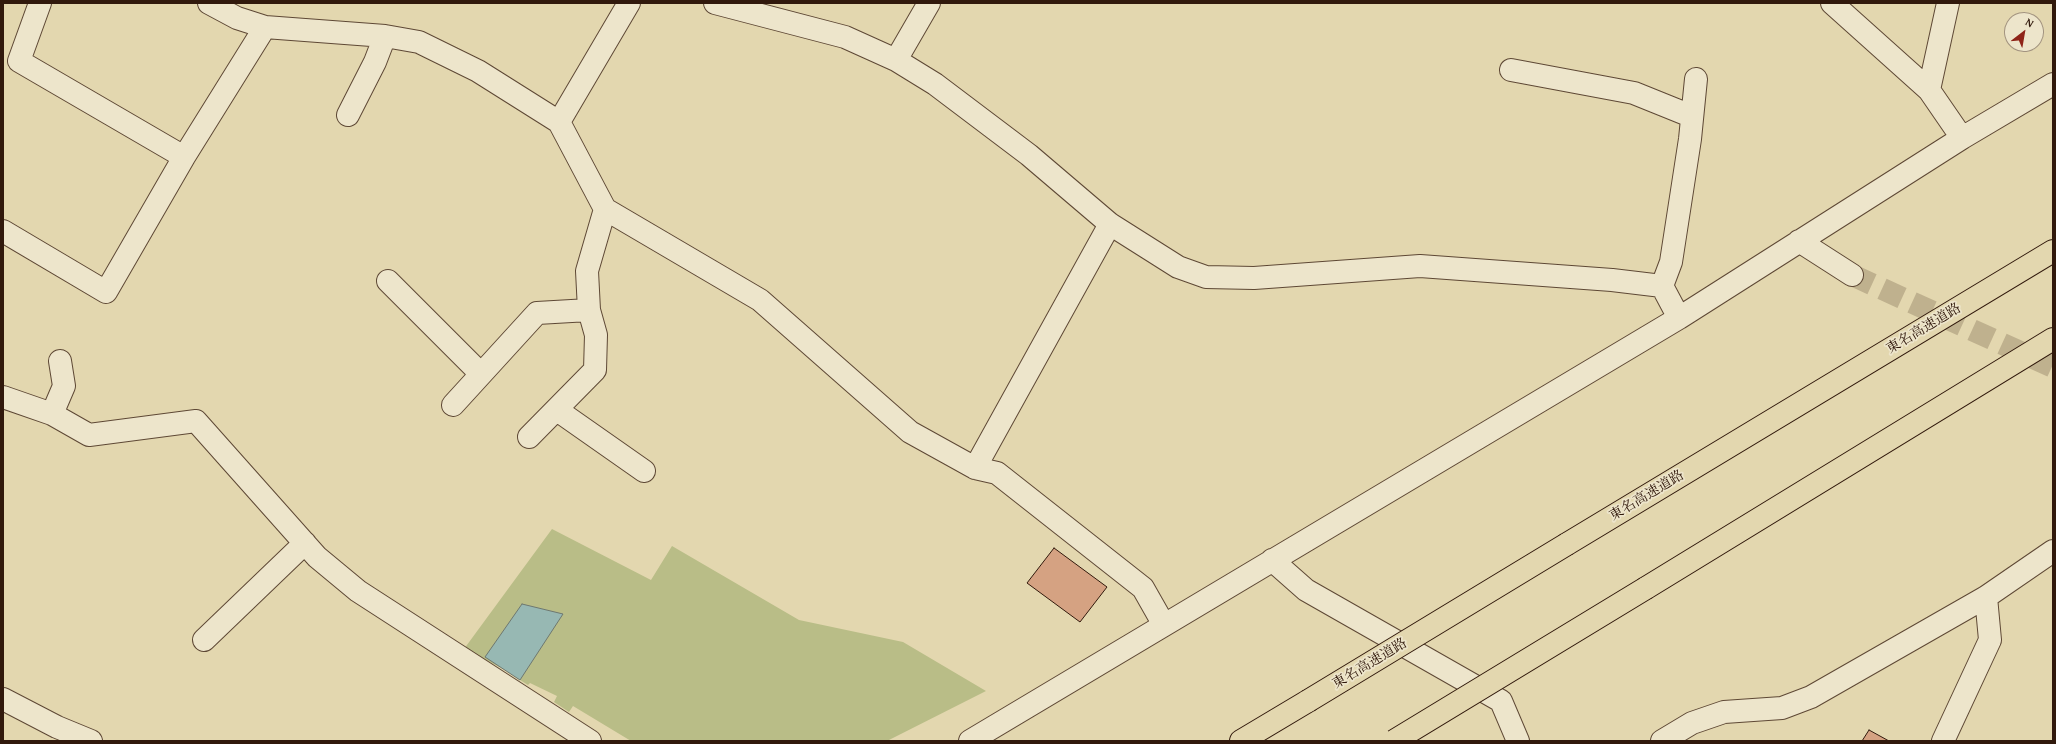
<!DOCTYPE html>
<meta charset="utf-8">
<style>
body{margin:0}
#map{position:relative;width:2056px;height:744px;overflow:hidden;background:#e3d7af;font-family:"Gentium Book Plus",serif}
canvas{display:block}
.frame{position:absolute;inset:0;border:4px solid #31190c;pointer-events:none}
.north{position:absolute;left:2004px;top:12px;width:40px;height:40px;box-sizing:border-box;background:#ede5cb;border:1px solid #a2937f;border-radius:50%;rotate:31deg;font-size:11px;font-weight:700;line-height:16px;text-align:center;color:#31190c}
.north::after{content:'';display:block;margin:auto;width:14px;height:18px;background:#8f2418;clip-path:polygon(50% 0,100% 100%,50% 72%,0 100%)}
</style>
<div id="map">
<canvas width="2056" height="744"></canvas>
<div class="frame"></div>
<div class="north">N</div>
</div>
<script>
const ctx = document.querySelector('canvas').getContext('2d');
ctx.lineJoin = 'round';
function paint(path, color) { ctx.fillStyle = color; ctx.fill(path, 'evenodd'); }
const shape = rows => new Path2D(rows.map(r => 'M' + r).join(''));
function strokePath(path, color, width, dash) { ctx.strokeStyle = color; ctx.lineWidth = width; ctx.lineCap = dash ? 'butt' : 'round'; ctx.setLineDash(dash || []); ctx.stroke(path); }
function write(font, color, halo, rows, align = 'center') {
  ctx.font = font + ' "Gentium Book Plus","Noto Serif JP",serif'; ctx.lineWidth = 3.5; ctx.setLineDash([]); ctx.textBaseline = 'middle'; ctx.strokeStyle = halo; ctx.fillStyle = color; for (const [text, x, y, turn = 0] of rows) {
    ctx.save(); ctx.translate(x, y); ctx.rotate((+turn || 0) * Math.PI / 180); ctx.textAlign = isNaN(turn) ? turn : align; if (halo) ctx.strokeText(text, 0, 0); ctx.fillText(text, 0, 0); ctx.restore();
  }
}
paint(shape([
 [552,529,651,580,672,546,799,620,903,642,986,691,887,741,631,741,573,706,569,712,554,702,557,696,530,683,528,685,520,680,521,678,464,649]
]), '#b9bd87');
const water = shape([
 [522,604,563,614,520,680,485,657,522,604]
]);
paint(water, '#97b8b3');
strokePath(water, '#6e7870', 1);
const building = shape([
 [1054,548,1107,587,1080,622,1027,583,1054,548],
 [1869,730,1889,741,1862,741,1869,730]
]);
paint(building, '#d5a282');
strokePath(building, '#31190c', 1);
strokePath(shape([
 [1852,275,2053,367]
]), '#bfb18e', 22, [22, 11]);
const minor = shape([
 [40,3,19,61,184,157],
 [209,3,237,18,265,27,385,36,419,42,478,71,559,122,605,209,760,300,910,432,975,468,997,473,1143,588,1164,625],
 [715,3,845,37,896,60,935,84,1029,155,1110,224,1178,267,1206,277,1254,278,1420,266,1612,280,1662,286],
 [1832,3,1929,90],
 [1948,3,1929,90,1962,138],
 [896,60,929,3],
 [1511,70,1634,93,1691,116],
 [348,115,375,62,385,36],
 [559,122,629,3],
 [3,231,106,292,184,157,265,27],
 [1799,241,1852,275],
 [388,281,480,373],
 [1679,318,1662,286,1671,262,1690,139,1696,79],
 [3,397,52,414,89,435,196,421,317,557,358,591,590,741],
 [453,405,537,313,589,310],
 [557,410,644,471],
 [52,414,64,386,60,361],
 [529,437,595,370,596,335,589,310,587,271,605,209],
 [975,468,1110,224],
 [1272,560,1306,590,1501,701,1518,741],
 [204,640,305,543],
 [3,699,57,727,91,741],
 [970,741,1679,318,1962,138,2053,84],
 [1662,741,1692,723,1724,712,1782,708,1811,697,1986,597,2053,551],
 [1943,741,1990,640,1986,597]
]);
const highway = shape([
 [1567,544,2053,251],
 [1646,588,2053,339],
 [1241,741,1308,701]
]);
strokePath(minor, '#5e4835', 24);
strokePath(highway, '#31190c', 24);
strokePath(minor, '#ede5cb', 22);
strokePath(highway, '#e3d7af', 22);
const highwayBridge = shape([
 [1308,701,1567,544],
 [1394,741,1646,588]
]);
strokePath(highwayBridge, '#31190c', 24, []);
strokePath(highwayBridge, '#e3d7af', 22);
write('14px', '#31190c', '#ede5cb', [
 ["東名高速道路",1924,329,-31],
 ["東名高速道路",1647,496,-31],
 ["東名高速道路",1370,664,-31]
]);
</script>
